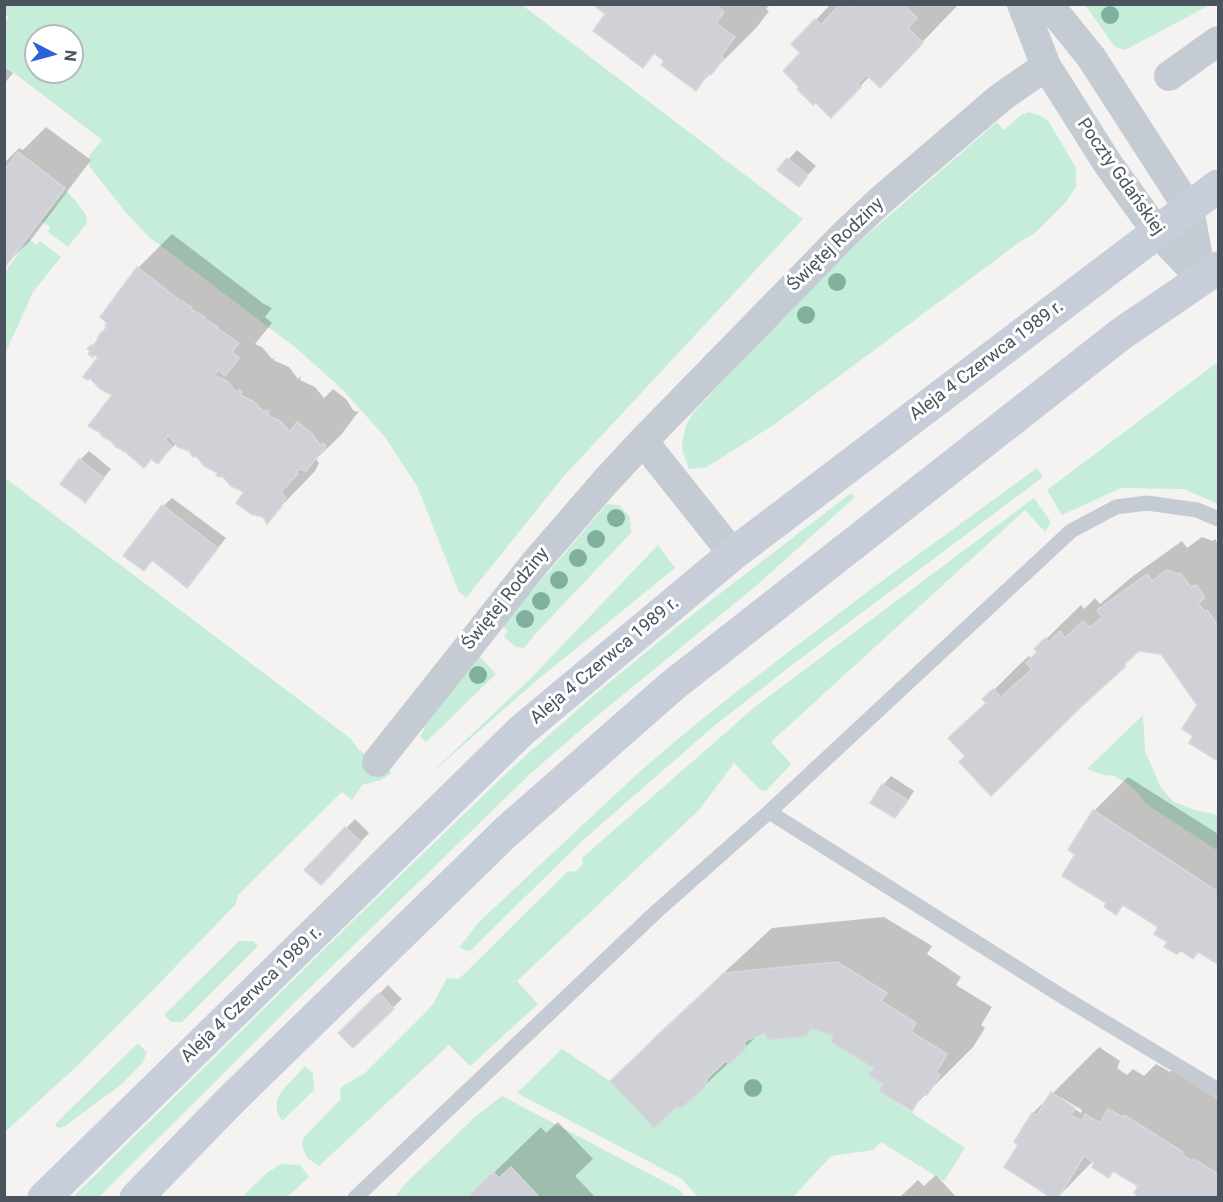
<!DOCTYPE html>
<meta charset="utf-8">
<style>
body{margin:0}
#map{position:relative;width:1223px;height:1202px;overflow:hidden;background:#f4f3f2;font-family:Roboto,sans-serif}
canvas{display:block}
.frame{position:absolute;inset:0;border:6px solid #4b535e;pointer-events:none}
.north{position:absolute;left:24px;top:24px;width:60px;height:60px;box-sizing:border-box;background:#fff;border:2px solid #b7babf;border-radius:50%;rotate:96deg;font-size:16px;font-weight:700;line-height:24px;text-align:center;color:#4b535e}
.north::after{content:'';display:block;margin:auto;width:21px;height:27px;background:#2b61d6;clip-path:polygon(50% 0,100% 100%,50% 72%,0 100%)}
</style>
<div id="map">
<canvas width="1223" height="1202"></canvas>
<div class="frame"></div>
<div class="north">N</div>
</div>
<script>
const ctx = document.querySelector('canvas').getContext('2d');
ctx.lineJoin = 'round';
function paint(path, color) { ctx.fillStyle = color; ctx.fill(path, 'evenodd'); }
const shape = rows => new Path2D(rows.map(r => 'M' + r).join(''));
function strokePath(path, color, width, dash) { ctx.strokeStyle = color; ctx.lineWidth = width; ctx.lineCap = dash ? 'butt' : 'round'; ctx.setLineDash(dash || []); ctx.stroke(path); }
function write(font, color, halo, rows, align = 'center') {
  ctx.font = font + ' Roboto,sans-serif'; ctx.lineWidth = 6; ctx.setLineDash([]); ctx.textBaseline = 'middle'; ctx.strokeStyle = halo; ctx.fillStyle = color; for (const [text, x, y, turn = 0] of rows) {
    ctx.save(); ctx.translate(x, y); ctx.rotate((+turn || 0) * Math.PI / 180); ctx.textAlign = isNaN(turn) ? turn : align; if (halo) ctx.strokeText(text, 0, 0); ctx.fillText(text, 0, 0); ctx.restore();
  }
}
paint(shape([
 [5,4,522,5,803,219,564,476,466,598,459,592,417,486,385,437,343,390,296,348,149,237,127,214,89,166,89,156,102,140,5,66,5,22,9,17,5,14],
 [36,36,72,36,72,72,36,72],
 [1085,5,1210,5,1125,50,1115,47],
 [1029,112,1041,116,1049,122,1076,168,1076,187,1065,203,1035,233,1021,241,775,424,707,467,689,469,683,453,682,443,686,425,694,412,810,287,843,256,997,122,1004,130,1021,115],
 [66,191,75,200,87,217,86,224,68,247,48,232,50,227,42,221],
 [29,239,37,245,40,241,61,257,33,292,5,354,5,272],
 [1218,362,1218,504,1184,489,1121,488,1062,515,1047,490],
 [1037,468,1043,477,792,665,714,726,582,841,470,951,459,948,478,923,637,774,679,738,731,696,871,589],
 [4,477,351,739,359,750,392,773,381,780,362,785,352,800,342,792,238,895,236,904,148,995,78,1065,5,1132],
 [851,493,855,497,757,585,591,721,530,774,291,1006,99,1197,73,1197,355,919,514,766,600,690,683,622],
 [1034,498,1051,522,1045,532,1025,510,771,742,791,764,766,791,759,789,734,763,699,810,517,981,538,1004,470,1066,449,1045,319,1166,307,1158,302,1145,304,1137,341,1099,340,1088,365,1073,424,1014,433,1004,447,978,459,979,567,872,576,871,583,864,582,858,756,706],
 [607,504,619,505,630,517,631,533,537,632,524,648,516,647,504,637,508,631,502,626],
 [658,545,675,568,536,681,427,777,532,677],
 [479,656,496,674,426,742,420,736,425,728,421,722],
 [1143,715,1145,751,1161,788,1174,802,1195,810,1218,815,1218,851,1145,803,1138,793,1127,783,1114,776,1104,775,1087,769],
 [239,941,253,941,258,946,182,1022,171,1022,164,1015],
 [812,1029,833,1035,831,1042,874,1068,870,1075,883,1084,879,1091,965,1148,944,1181,881,1142,873,1150,831,1156,793,1197,698,1197,682,1179,517,1093,562,1049,610,1081,654,1128,676,1107,681,1108,704,1088,708,1078,726,1061,730,1064,745,1050,745,1041,761,1034],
 [138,1043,147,1053,142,1063,122,1084,65,1126,60,1128,56,1127,56,1123],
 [305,1066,313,1073,314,1090,282,1121,277,1112,277,1100,281,1092],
 [502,1096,678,1189,686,1197,540,1197,511,1167,499,1178,493,1173,467,1197,394,1198,406,1183,475,1117],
 [281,1164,300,1165,309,1177,287,1197,242,1197,267,1173]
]), '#c6edd9');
paint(shape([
 [598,4,770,4,766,9,769,11,757,27,695,89,656,53,642,66,608,14],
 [831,4,959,4,880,86,870,76,831,116,802,53,793,44],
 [4,66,13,73,4,84],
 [46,127,91,160,30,241,4,266,4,163,19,148,23,150],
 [797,150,816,166,799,185,780,169],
 [172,234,264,304,272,308,265,317,272,323,255,344,262,347,272,359,276,357,273,360,289,367,298,379,301,376,300,380,315,387,324,398,333,389,346,399,353,410,356,412,359,411,341,435,316,459,319,463,315,471,267,521,246,492,190,450,177,443,158,462,152,458,144,466,114,394,90,376,100,357,92,346,109,327,138,268],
 [89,451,111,469,85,501,80,460],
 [172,498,226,538,187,586,154,560,144,569,163,506],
 [1202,537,1213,541,1215,539,1218,544,1218,759,1191,742,1195,735,1199,705,1162,653,1141,649,1100,689,950,738,987,702,985,699,1019,665,1029,656,1032,659,1039,652,1036,649,1081,605,1084,609,1095,598,1100,604,1133,576,1182,541,1187,548],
 [891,776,914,791,904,807,895,816,883,785],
 [1128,777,1218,834,1218,963,1199,951,1169,942,1160,927,1125,904,1116,913,1077,854,1094,811],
 [355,819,369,833,321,883,306,870],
 [884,917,932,946,927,954,961,977,956,985,992,1007,981,1025,985,1028,973,1047,911,1109,885,1083,876,1067,835,1034,812,1028,806,1035,766,1031,759,1034,703,1087,612,1081,658,1034,772,928],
 [388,985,402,999,353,1046,340,1033],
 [1099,1047,1120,1061,1117,1068,1127,1075,1133,1069,1144,1076,1156,1064,1170,1072,1172,1070,1218,1099,1218,1198,1143,1198,1140,1186,1115,1170,1109,1176,1093,1161,1057,1198,1020,1145,1016,1142,1033,1113],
 [1062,1098,1082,1110,1081,1113,1062,1101],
 [558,1122,593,1159,575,1176,596,1198,468,1198,541,1127,546,1133],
 [936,1175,957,1198,899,1198,918,1180,924,1186]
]), '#0003');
const building = shape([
 [596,4,714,4,724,12,716,23,735,37,721,56,724,58,711,75,708,73,696,91,661,65,664,61,654,53,643,68,593,31,605,14,595,6,596,4],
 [840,4,850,4,854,8,857,4,903,4,917,18,908,28,923,43,880,88,867,75,857,84,861,87,831,118,816,103,813,105,797,89,799,87,783,71,800,53,791,44,815,19,821,25,840,4],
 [18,152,65,188,4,268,4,171,18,152],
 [787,158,808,175,799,187,777,170,787,158],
 [137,267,182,302,183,301,185,304,192,307,190,309,205,317,204,319,218,327,218,329,239,343,232,352,239,358,225,376,218,370,215,375,217,377,227,381,237,393,239,390,242,392,240,395,254,402,264,412,266,410,269,412,267,415,280,421,290,432,297,422,312,433,319,444,321,446,323,443,326,446,306,471,299,469,296,473,298,474,281,492,286,498,281,507,267,524,263,517,251,514,236,503,244,492,231,486,223,477,221,476,219,477,216,475,218,473,204,466,197,457,195,456,193,457,189,451,178,447,168,435,165,440,172,446,158,464,151,459,144,468,124,451,122,451,123,450,116,447,111,441,109,441,110,440,103,437,99,432,88,426,112,395,99,388,90,378,88,380,83,377,98,357,95,355,93,357,88,354,90,351,87,349,91,345,94,347,99,335,107,327,105,326,107,323,100,317,137,267],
 [79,459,104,478,85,503,81,499,60,484,79,459],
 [162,505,218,548,187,588,152,560,144,571,123,556,162,505],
 [1167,570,1178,574,1180,573,1191,587,1196,585,1205,598,1198,603,1205,612,1207,610,1218,626,1218,761,1189,743,1193,736,1182,729,1197,705,1161,654,1139,651,1124,664,1126,666,1082,706,991,796,959,762,965,756,948,738,986,703,982,699,993,689,1001,697,1032,669,1026,663,1037,652,1034,649,1045,638,1049,642,1060,631,1065,638,1083,621,1090,627,1102,617,1097,610,1147,574,1152,581,1167,570],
 [882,784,907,800,895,818,870,803,882,784],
 [1093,810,1218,892,1218,964,1198,952,1193,959,1181,951,1177,954,1164,947,1167,942,1154,934,1158,927,1123,905,1116,915,1104,907,1106,903,1062,876,1075,854,1068,850,1093,810],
 [345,827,361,842,321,885,304,870,345,827],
 [837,962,887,993,881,1001,916,1023,911,1032,947,1054,936,1072,940,1075,927,1095,923,1093,912,1111,879,1091,883,1084,869,1075,874,1068,831,1042,833,1035,812,1029,809,1029,807,1036,768,1040,765,1033,745,1041,745,1050,729,1064,726,1061,708,1078,704,1088,681,1108,676,1107,654,1128,610,1081,724,973,837,962],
 [379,993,394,1009,353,1048,338,1033,379,993],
 [1051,1092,1075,1108,1071,1115,1082,1121,1085,1114,1100,1123,1108,1109,1123,1117,1124,1115,1183,1152,1182,1155,1192,1161,1194,1159,1218,1174,1218,1198,1140,1198,1134,1193,1138,1186,1113,1171,1109,1178,1092,1167,1094,1163,1084,1156,1058,1198,1052,1198,1004,1167,1018,1145,1014,1142,1032,1113,1037,1115,1051,1092],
 [511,1167,540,1198,467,1198,493,1172,499,1178,511,1167]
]);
paint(building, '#d0d1d6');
strokePath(building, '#d7d8dd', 1.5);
strokePath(shape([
 [769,812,1068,1000,1218,1090],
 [355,1198,657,911,769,812,1071,531,1116,507,1147,503,1197,510,1218,519]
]), '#c4cbd2', 15);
strokePath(shape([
 [1022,4,1046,66,1108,164,1157,232,1202,279],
 [1048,4,1091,57,1189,209,1202,279],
 [1169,76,1218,41],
 [643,441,733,554],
 [377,762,535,563,605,482,643,441,842,237,880,201,1000,98,1046,66]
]), '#c4cbd2', 30);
strokePath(shape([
 [44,1198,521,731,733,554,1218,186],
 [136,1198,231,1100,506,832,672,686,1121,334,1218,268]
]), '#c7cdd9', 33);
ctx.fillStyle = '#7fb19e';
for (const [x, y] of [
 [1110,15],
 [837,282],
 [806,315],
 [616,518],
 [596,539],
 [578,558],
 [559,580],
 [541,601],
 [525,619],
 [478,675],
 [753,1088]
]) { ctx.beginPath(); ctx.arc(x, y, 9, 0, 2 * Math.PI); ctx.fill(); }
write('18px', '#4b535e', '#fff', [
 ["Poczty Gdańskiej",1120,177,55],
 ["Świętej Rodziny",836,245,-44],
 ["Aleja 4 Czerwca 1989 r.",987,361,-37],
 ["Świętej Rodziny",506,599,-51],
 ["Aleja 4 Czerwca 1989 r.",605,661,-40],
 ["Aleja 4 Czerwca 1989 r.",252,995,-44]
]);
</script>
